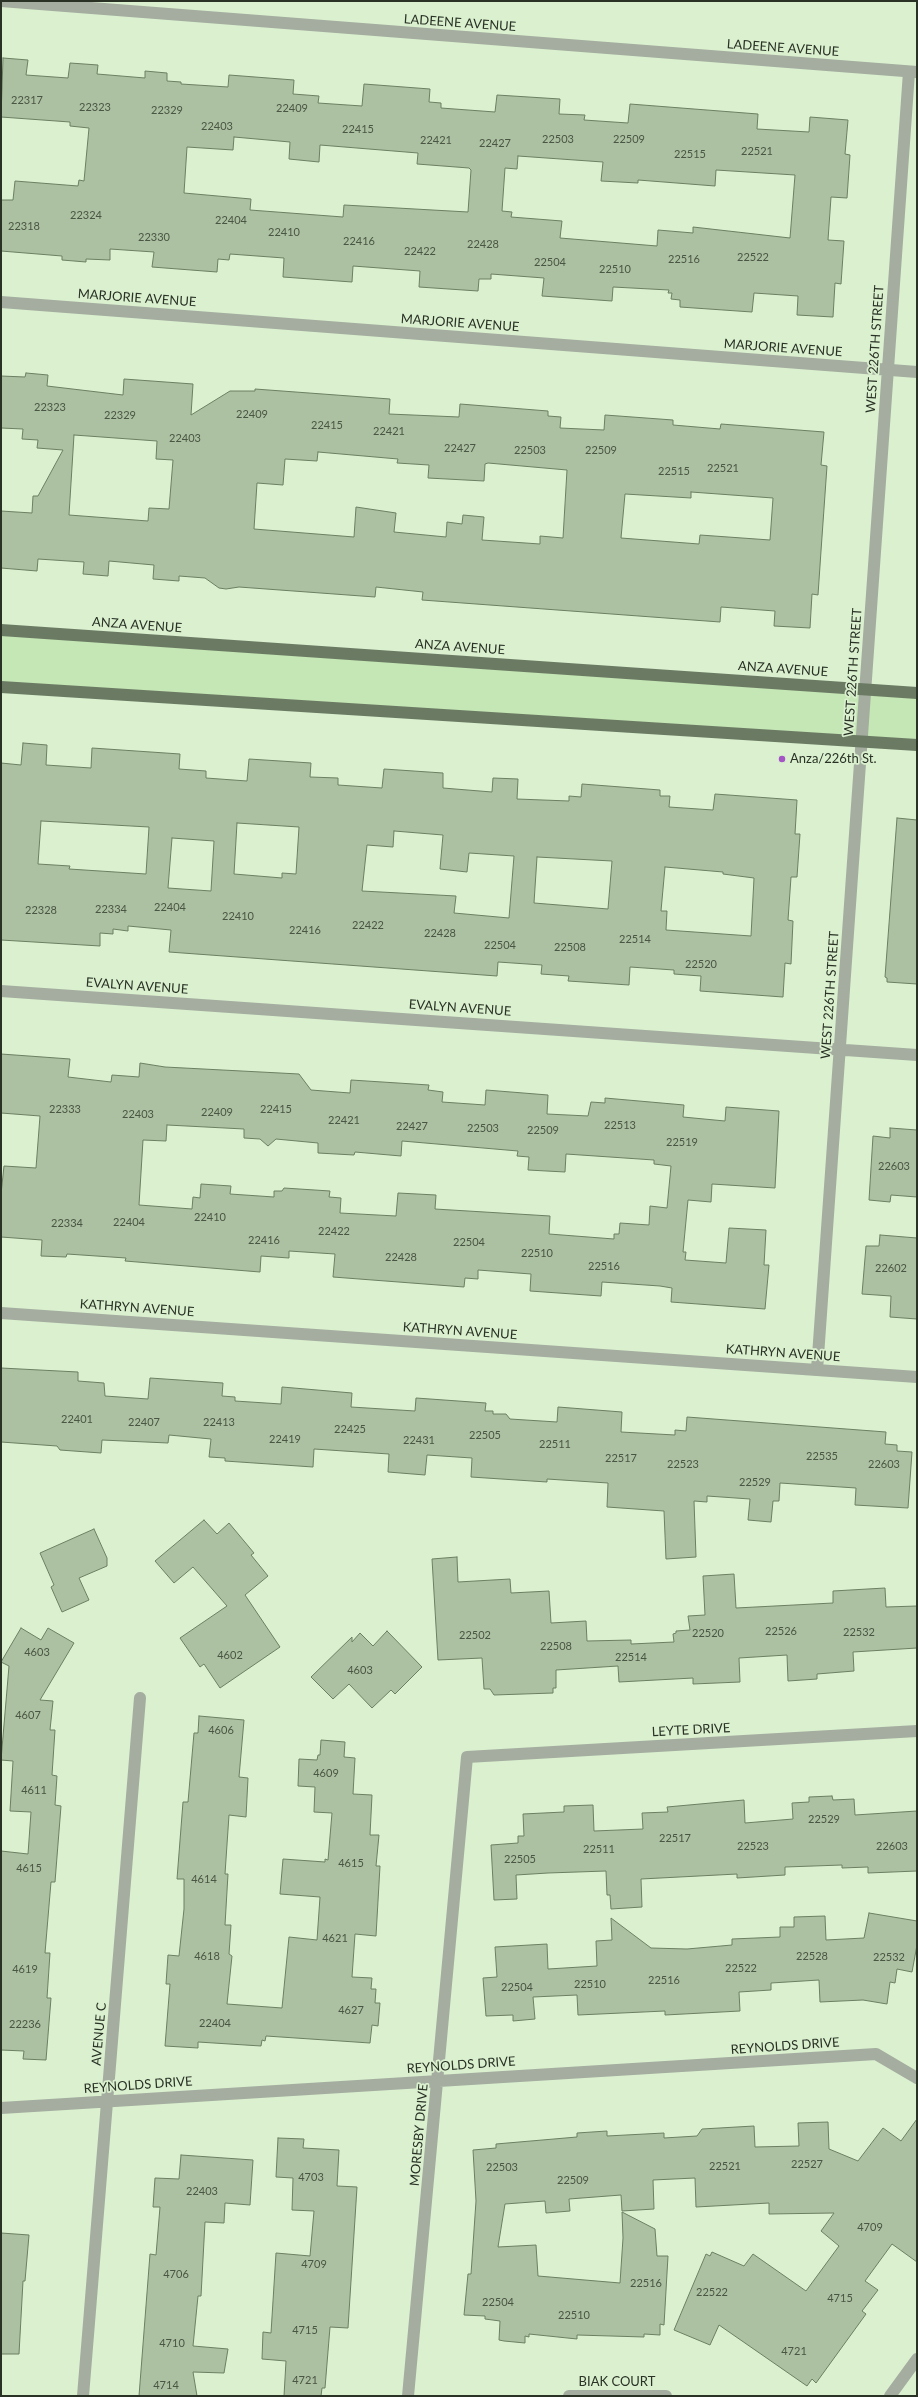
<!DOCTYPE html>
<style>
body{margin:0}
#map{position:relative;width:918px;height:2397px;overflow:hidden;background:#daf0cf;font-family:Lato,sans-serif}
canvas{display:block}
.frame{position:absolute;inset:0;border:2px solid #293225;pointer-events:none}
</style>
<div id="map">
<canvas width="918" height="2397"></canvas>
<div class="frame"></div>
</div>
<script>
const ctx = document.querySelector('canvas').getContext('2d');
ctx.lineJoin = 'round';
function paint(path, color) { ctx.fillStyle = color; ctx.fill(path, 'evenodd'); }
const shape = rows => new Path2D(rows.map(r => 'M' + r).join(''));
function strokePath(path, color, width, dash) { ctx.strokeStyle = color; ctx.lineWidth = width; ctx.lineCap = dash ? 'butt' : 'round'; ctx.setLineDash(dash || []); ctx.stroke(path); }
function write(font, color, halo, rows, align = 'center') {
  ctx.font = font + ' Lato,sans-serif'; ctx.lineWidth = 3.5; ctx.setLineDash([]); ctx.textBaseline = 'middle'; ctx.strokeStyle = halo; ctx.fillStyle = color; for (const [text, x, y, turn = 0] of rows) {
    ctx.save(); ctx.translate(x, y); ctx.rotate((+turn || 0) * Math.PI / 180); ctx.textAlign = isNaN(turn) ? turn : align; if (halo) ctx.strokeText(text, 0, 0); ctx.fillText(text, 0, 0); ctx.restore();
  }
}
paint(shape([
 [1,630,917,692,917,745,1,687]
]), '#c5e6b5');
const building = shape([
 [3,58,28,60,26,75,68,78,70,63,98,65,97,74,145,78,145,71,167,73,167,81,181,82,181,84,228,87,229,75,294,80,293,94,319,96,318,103,362,106,364,84,430,89,429,102,441,103,441,108,495,112,497,95,560,99,559,114,585,115,584,120,628,123,630,104,758,114,757,129,809,132,810,117,848,120,845,154,850,155,847,198,831,197,828,240,844,241,841,284,835,283,833,317,797,315,798,296,754,293,752,312,680,307,680,300,671,299,672,293,668,293,669,290,613,287,612,301,542,296,544,278,491,274,491,279,479,279,478,291,419,287,420,271,353,266,352,282,283,277,284,258,230,254,229,260,218,259,217,272,152,267,154,252,110,249,110,260,86,259,86,262,62,260,62,256,1,251,1,200,13,200,15,181,78,186,79,180,84,181,89,128,70,126,70,122,1,117,3,58],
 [234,137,290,142,289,159,319,162,320,145,418,153,417,164,469,168,471,170,468,212,344,205,343,217,250,210,251,199,184,193,187,147,233,150,234,137],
 [518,156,603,162,601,181,638,183,638,180,715,186,716,170,795,175,790,238,693,227,693,233,658,230,657,246,560,238,562,221,511,217,512,212,502,211,505,168,517,169,518,156],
 [26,373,48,375,47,386,123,395,124,379,193,384,191,415,230,391,255,391,255,389,390,399,389,414,459,417,460,404,548,411,548,416,561,417,560,428,604,430,605,415,673,420,673,425,720,429,721,424,824,432,821,465,827,466,821,551,818,595,812,594,810,628,774,626,775,611,721,607,720,622,422,600,423,592,376,587,375,597,239,587,226,589,219,588,205,578,179,576,179,581,153,579,154,565,109,561,108,576,83,574,84,562,38,559,37,571,1,568,1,511,32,513,33,496,38,496,63,450,37,448,38,440,22,439,23,429,1,428,1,376,25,377,26,373],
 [74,435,157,441,156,459,173,460,169,509,149,508,148,521,69,515,74,435],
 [318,452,398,459,397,463,429,465,428,478,484,481,485,464,488,463,567,470,563,538,540,536,540,544,482,540,484,517,463,515,462,524,447,522,446,537,394,532,396,513,356,507,354,537,254,529,257,483,283,485,285,459,317,461,318,452],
 [691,492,773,498,770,540,700,535,699,544,621,538,625,494,691,498,691,492],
 [23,743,47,745,46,765,91,768,92,748,180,754,179,769,206,771,206,778,247,781,249,759,311,763,310,777,338,778,338,785,382,788,384,769,443,773,443,788,492,792,493,778,518,779,517,799,569,801,569,796,581,797,582,784,660,790,660,796,670,796,669,807,713,810,715,794,797,800,795,834,800,834,797,877,791,877,788,920,793,921,791,964,785,963,783,997,700,991,701,976,674,974,674,970,630,967,629,985,568,981,569,976,541,974,542,965,498,962,497,976,169,952,171,930,128,926,128,931,113,929,113,934,100,933,100,946,1,940,1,763,21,765,23,743],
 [41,821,149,827,146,874,69,869,70,866,38,864,41,821],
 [237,823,299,827,296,874,282,873,282,878,234,874,237,823],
 [394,831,443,835,440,869,467,872,469,853,514,856,509,918,454,913,456,896,362,891,367,845,393,847,394,831],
 [172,838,214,841,211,891,168,888,172,838],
 [537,857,612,861,608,909,534,903,537,857],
 [665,867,723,872,723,874,754,878,751,936,666,930,667,911,661,911,665,867],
 [897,818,917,820,917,984,887,982,887,978,885,977,897,818],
 [1,1054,70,1059,68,1077,111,1082,112,1075,139,1077,140,1063,165,1067,299,1074,311,1090,350,1093,351,1080,429,1085,428,1090,443,1092,442,1102,485,1105,486,1090,548,1095,547,1114,588,1116,591,1102,605,1103,605,1098,684,1105,683,1117,725,1121,726,1107,779,1111,775,1188,712,1184,711,1202,688,1200,683,1252,686,1252,685,1260,726,1263,729,1228,766,1230,764,1265,769,1265,765,1309,671,1302,672,1288,660,1286,602,1282,601,1296,530,1291,531,1274,478,1270,478,1279,465,1278,464,1287,333,1277,335,1254,289,1251,289,1258,261,1256,260,1272,125,1261,126,1258,67,1254,66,1257,41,1256,42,1240,1,1237,1,1194,4,1166,36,1168,40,1116,1,1113,1,1054],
 [167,1125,244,1129,244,1138,260,1139,268,1146,276,1139,318,1143,318,1153,354,1155,355,1152,401,1156,402,1141,518,1151,517,1156,529,1157,528,1170,565,1172,566,1154,654,1160,654,1164,671,1166,667,1208,650,1206,649,1225,620,1223,619,1234,614,1234,614,1239,549,1234,550,1216,435,1209,436,1195,398,1193,396,1216,340,1213,341,1198,329,1197,330,1191,284,1188,282,1191,274,1191,274,1197,230,1194,231,1186,201,1184,200,1198,193,1197,192,1209,139,1205,143,1140,166,1141,167,1125],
 [890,1128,917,1130,917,1197,891,1195,890,1202,869,1200,873,1136,890,1138,890,1128],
 [880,1235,917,1238,917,1319,890,1317,891,1296,862,1294,866,1246,879,1246,880,1235],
 [1,1368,78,1372,78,1381,104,1383,105,1396,148,1399,150,1378,223,1383,222,1396,235,1397,235,1401,281,1404,282,1387,352,1393,351,1407,415,1411,416,1398,486,1403,485,1411,493,1411,493,1414,506,1414,510,1419,557,1422,558,1407,622,1412,621,1432,675,1435,675,1430,686,1431,687,1417,886,1432,885,1444,897,1445,897,1451,912,1452,908,1508,855,1505,856,1488,780,1483,779,1501,773,1501,771,1522,748,1520,750,1499,707,1496,707,1502,694,1501,696,1557,666,1559,664,1511,607,1507,608,1483,547,1479,547,1482,471,1477,472,1458,427,1455,425,1475,388,1472,389,1454,314,1449,313,1467,225,1461,225,1458,209,1457,211,1439,169,1435,168,1443,102,1440,101,1453,60,1450,57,1446,1,1442,1,1368],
 [204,1520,217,1534,229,1523,254,1553,251,1555,268,1576,245,1595,280,1647,220,1688,204,1664,200,1667,180,1638,227,1606,193,1567,174,1583,155,1561,204,1520],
 [94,1529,107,1558,107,1566,79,1578,89,1600,62,1612,51,1587,54,1585,40,1553,94,1529],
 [457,1557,458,1582,510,1579,511,1593,549,1591,551,1623,586,1621,587,1641,631,1640,631,1644,674,1642,673,1634,676,1633,676,1631,690,1630,688,1616,705,1615,703,1576,734,1574,736,1608,833,1603,833,1591,885,1588,886,1607,917,1606,917,1648,853,1652,854,1671,817,1674,817,1679,788,1681,787,1655,739,1658,740,1682,693,1684,693,1678,619,1682,618,1666,556,1670,556,1688,553,1688,553,1693,494,1695,490,1689,484,1689,482,1658,438,1660,432,1559,457,1557],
 [21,1628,41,1640,48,1628,74,1643,40,1700,53,1701,50,1730,55,1730,52,1775,57,1776,55,1805,61,1806,55,1882,51,1882,45,1953,50,1953,47,1998,51,1998,46,2060,23,2059,24,2051,1,2050,1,1851,28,1854,31,1812,10,1811,13,1761,1,1760,9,1666,1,1662,21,1628],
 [387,1631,422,1667,395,1694,391,1690,372,1708,349,1684,333,1699,311,1677,352,1637,352,1642,360,1633,373,1646,387,1631],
 [199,1716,244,1720,239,1777,248,1778,246,1817,229,1815,225,1874,228,1874,225,1925,231,1925,229,1954,232,1956,227,2004,282,2008,289,1937,317,1940,320,1897,280,1894,283,1859,325,1862,325,1859,328,1860,332,1813,314,1812,315,1787,298,1786,299,1759,317,1760,318,1755,320,1755,321,1740,345,1742,344,1757,355,1758,353,1794,372,1795,370,1835,379,1835,376,1866,380,1866,376,1936,355,1934,352,1977,372,1978,371,1989,376,1989,375,2003,380,2003,378,2026,372,2025,370,2043,266,2036,265,2041,262,2040,261,2046,198,2042,198,2048,165,2046,170,1984,166,1984,168,1955,179,1956,184,1909,184,1879,177,1879,183,1802,188,1802,194,1733,198,1733,199,1716],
 [832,1796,833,1800,854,1799,855,1815,917,1811,917,1871,868,1873,868,1867,842,1868,842,1865,785,1867,785,1875,737,1878,737,1874,641,1879,642,1907,611,1909,610,1895,607,1895,606,1871,548,1873,516,1875,517,1899,494,1900,491,1845,518,1843,518,1836,524,1836,523,1814,564,1812,564,1806,593,1805,594,1831,643,1829,642,1813,668,1812,667,1807,744,1800,745,1823,793,1819,792,1803,809,1802,809,1797,832,1796],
 [869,1913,917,1921,917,1945,912,1972,897,1969,895,1983,890,1982,887,2004,863,2000,820,2002,819,1980,771,1983,771,1990,739,1992,740,2011,665,2015,665,2011,578,2015,577,1995,533,1997,535,2019,513,2021,513,2015,486,2016,483,1978,497,1977,495,1947,547,1944,548,1969,597,1966,596,1941,612,1940,611,1918,651,1948,687,1949,732,1945,732,1939,780,1937,780,1927,794,1927,794,1917,825,1916,826,1940,864,1938,869,1913],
 [917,2119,917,2262,892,2244,865,2281,878,2290,862,2311,866,2314,816,2383,812,2379,807,2386,719,2325,710,2345,674,2330,706,2254,710,2256,712,2252,744,2266,753,2254,806,2291,839,2246,821,2231,834,2213,769,2214,769,2203,696,2207,695,2178,653,2180,654,2209,622,2211,621,2195,569,2199,570,2211,546,2213,545,2201,505,2204,498,2247,536,2245,538,2276,620,2283,623,2238,622,2212,655,2229,657,2256,668,2256,664,2325,660,2324,660,2335,644,2334,644,2337,577,2335,577,2339,529,2334,529,2337,525,2336,525,2343,504,2341,499,2340,500,2321,485,2319,485,2316,464,2315,468,2274,471,2274,476,2201,473,2150,496,2148,496,2144,577,2137,577,2133,607,2131,607,2136,664,2133,664,2138,697,2136,702,2129,754,2126,755,2147,799,2146,798,2123,828,2122,829,2149,858,2161,883,2128,901,2141,917,2119],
 [278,2138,304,2139,303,2148,339,2150,337,2186,357,2187,348,2328,330,2327,325,2388,322,2388,321,2396,284,2396,286,2361,262,2359,263,2332,271,2333,276,2253,310,2256,314,2211,292,2210,293,2178,276,2177,278,2138],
 [181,2155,253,2160,250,2205,225,2203,224,2223,205,2222,201,2296,198,2296,193,2346,228,2349,224,2373,193,2372,197,2396,139,2396,150,2254,156,2255,160,2207,153,2207,155,2178,179,2179,181,2155],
 [1,2233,29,2235,25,2281,23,2281,19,2354,1,2354,1,2233]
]);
paint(building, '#acc1a1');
strokePath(building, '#6c7f62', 1);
strokePath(shape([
 [1,1,917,72],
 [1,302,917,372],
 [1,991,917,1055],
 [1,1313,917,1377],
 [817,1370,909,72],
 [1,2108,876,2054,917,2078],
 [83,2396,140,1698],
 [408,2396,467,1757,917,1731],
 [569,2396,666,2396],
 [890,2396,917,2359]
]), '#a4ad9f', 12);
strokePath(shape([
 [1,630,917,693],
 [1,687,917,745]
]), '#6b7b63', 12);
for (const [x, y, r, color] of [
 [782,759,4,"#a454c4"]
]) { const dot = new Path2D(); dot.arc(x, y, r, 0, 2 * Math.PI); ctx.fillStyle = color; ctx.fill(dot); strokePath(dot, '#daf0cf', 1.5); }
write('11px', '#4a5644', null, [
 ["22317",27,100],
 ["22323",95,107],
 ["22409",292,108],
 ["22329",167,110],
 ["22403",217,126],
 ["22415",358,129],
 ["22503",558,139],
 ["22509",629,139],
 ["22421",436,140],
 ["22427",495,143],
 ["22521",757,151],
 ["22515",690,154],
 ["22324",86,215],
 ["22404",231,220],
 ["22318",24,226],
 ["22410",284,232],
 ["22330",154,237],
 ["22416",359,241],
 ["22428",483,244],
 ["22422",420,251],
 ["22522",753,257],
 ["22516",684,259],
 ["22504",550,262],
 ["22510",615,269],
 ["22323",50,407],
 ["22409",252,414],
 ["22329",120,415],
 ["22415",327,425],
 ["22421",389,431],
 ["22403",185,438],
 ["22427",460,448],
 ["22503",530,450],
 ["22509",601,450],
 ["22521",723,468],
 ["22515",674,471],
 ["22404",170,907],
 ["22334",111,909],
 ["22328",41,910],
 ["22410",238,916],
 ["22422",368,925],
 ["22416",305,930],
 ["22428",440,933],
 ["22514",635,939],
 ["22504",500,945],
 ["22508",570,947],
 ["22520",701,964],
 ["22333",65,1109],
 ["22415",276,1109],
 ["22409",217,1112],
 ["22403",138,1114],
 ["22421",344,1120],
 ["22513",620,1125],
 ["22427",412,1126],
 ["22503",483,1128],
 ["22509",543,1130],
 ["22519",682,1142],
 ["22603",894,1166],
 ["22410",210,1217],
 ["22404",129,1222],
 ["22334",67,1223],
 ["22422",334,1231],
 ["22416",264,1240],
 ["22504",469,1242],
 ["22510",537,1253],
 ["22428",401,1257],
 ["22516",604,1266],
 ["22602",891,1268],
 ["22401",77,1419],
 ["22407",144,1422],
 ["22413",219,1422],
 ["22425",350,1429],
 ["22505",485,1435],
 ["22419",285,1439],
 ["22431",419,1440],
 ["22511",555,1444],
 ["22535",822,1456],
 ["22517",621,1458],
 ["22523",683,1464],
 ["22603",884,1464],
 ["22529",755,1482],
 ["22526",781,1631],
 ["22532",859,1632],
 ["22520",708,1633],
 ["22502",475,1635],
 ["22508",556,1646],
 ["4603",37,1652],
 ["4602",230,1655],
 ["22514",631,1657],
 ["4603",360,1670],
 ["4607",28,1715],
 ["4606",221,1730],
 ["4609",326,1773],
 ["4611",34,1790],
 ["22529",824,1819],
 ["22517",675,1838],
 ["22523",753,1846],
 ["22603",892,1846],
 ["22511",599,1849],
 ["22505",520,1859],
 ["4615",351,1863],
 ["4615",29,1868],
 ["4614",204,1879],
 ["4621",335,1938],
 ["4618",207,1956],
 ["22528",812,1956],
 ["22532",889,1957],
 ["22522",741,1968],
 ["4619",25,1969],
 ["22516",664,1980],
 ["22510",590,1984],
 ["22504",517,1987],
 ["4627",351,2010],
 ["22404",215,2023],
 ["22236",25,2024],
 ["22527",807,2164],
 ["22521",725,2166],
 ["22503",502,2167],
 ["4703",311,2177],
 ["22509",573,2180],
 ["22403",202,2191],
 ["4709",870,2227],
 ["4709",314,2264],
 ["4706",176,2274],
 ["22516",646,2283],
 ["22522",712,2292],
 ["4715",840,2298],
 ["22504",498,2302],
 ["22510",574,2315],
 ["4715",305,2330],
 ["4710",172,2343],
 ["4721",794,2351],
 ["4721",305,2380],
 ["4714",166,2385]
]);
write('13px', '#293225', '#daf0cf', [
 ["LADEENE AVENUE",460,23,4],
 ["LADEENE AVENUE",783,48,4],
 ["MARJORIE AVENUE",137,298,4],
 ["MARJORIE AVENUE",460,323,4],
 ["MARJORIE AVENUE",783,348,4],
 ["WEST 226TH STREET",875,349,-86],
 ["ANZA AVENUE",137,625,4],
 ["ANZA AVENUE",460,647,4],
 ["ANZA AVENUE",783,669,4],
 ["WEST 226TH STREET",853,672,-86],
 ["EVALYN AVENUE",137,986,4],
 ["WEST 226TH STREET",830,995,-86],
 ["EVALYN AVENUE",460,1008,4],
 ["KATHRYN AVENUE",137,1308,4],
 ["KATHRYN AVENUE",460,1331,4],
 ["KATHRYN AVENUE",783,1353,4],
 ["LEYTE DRIVE",691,1730,-3],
 ["AVENUE C",99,2034,-85],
 ["REYNOLDS DRIVE",785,2046,-4],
 ["REYNOLDS DRIVE",461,2065,-4],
 ["REYNOLDS DRIVE",138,2085,-4],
 ["MORESBY DRIVE",419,2135,-85],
 ["BIAK COURT",617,2382]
]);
write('13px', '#293225', '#daf0cf', [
 ["Anza/226th St.",790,759]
], 'left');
</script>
